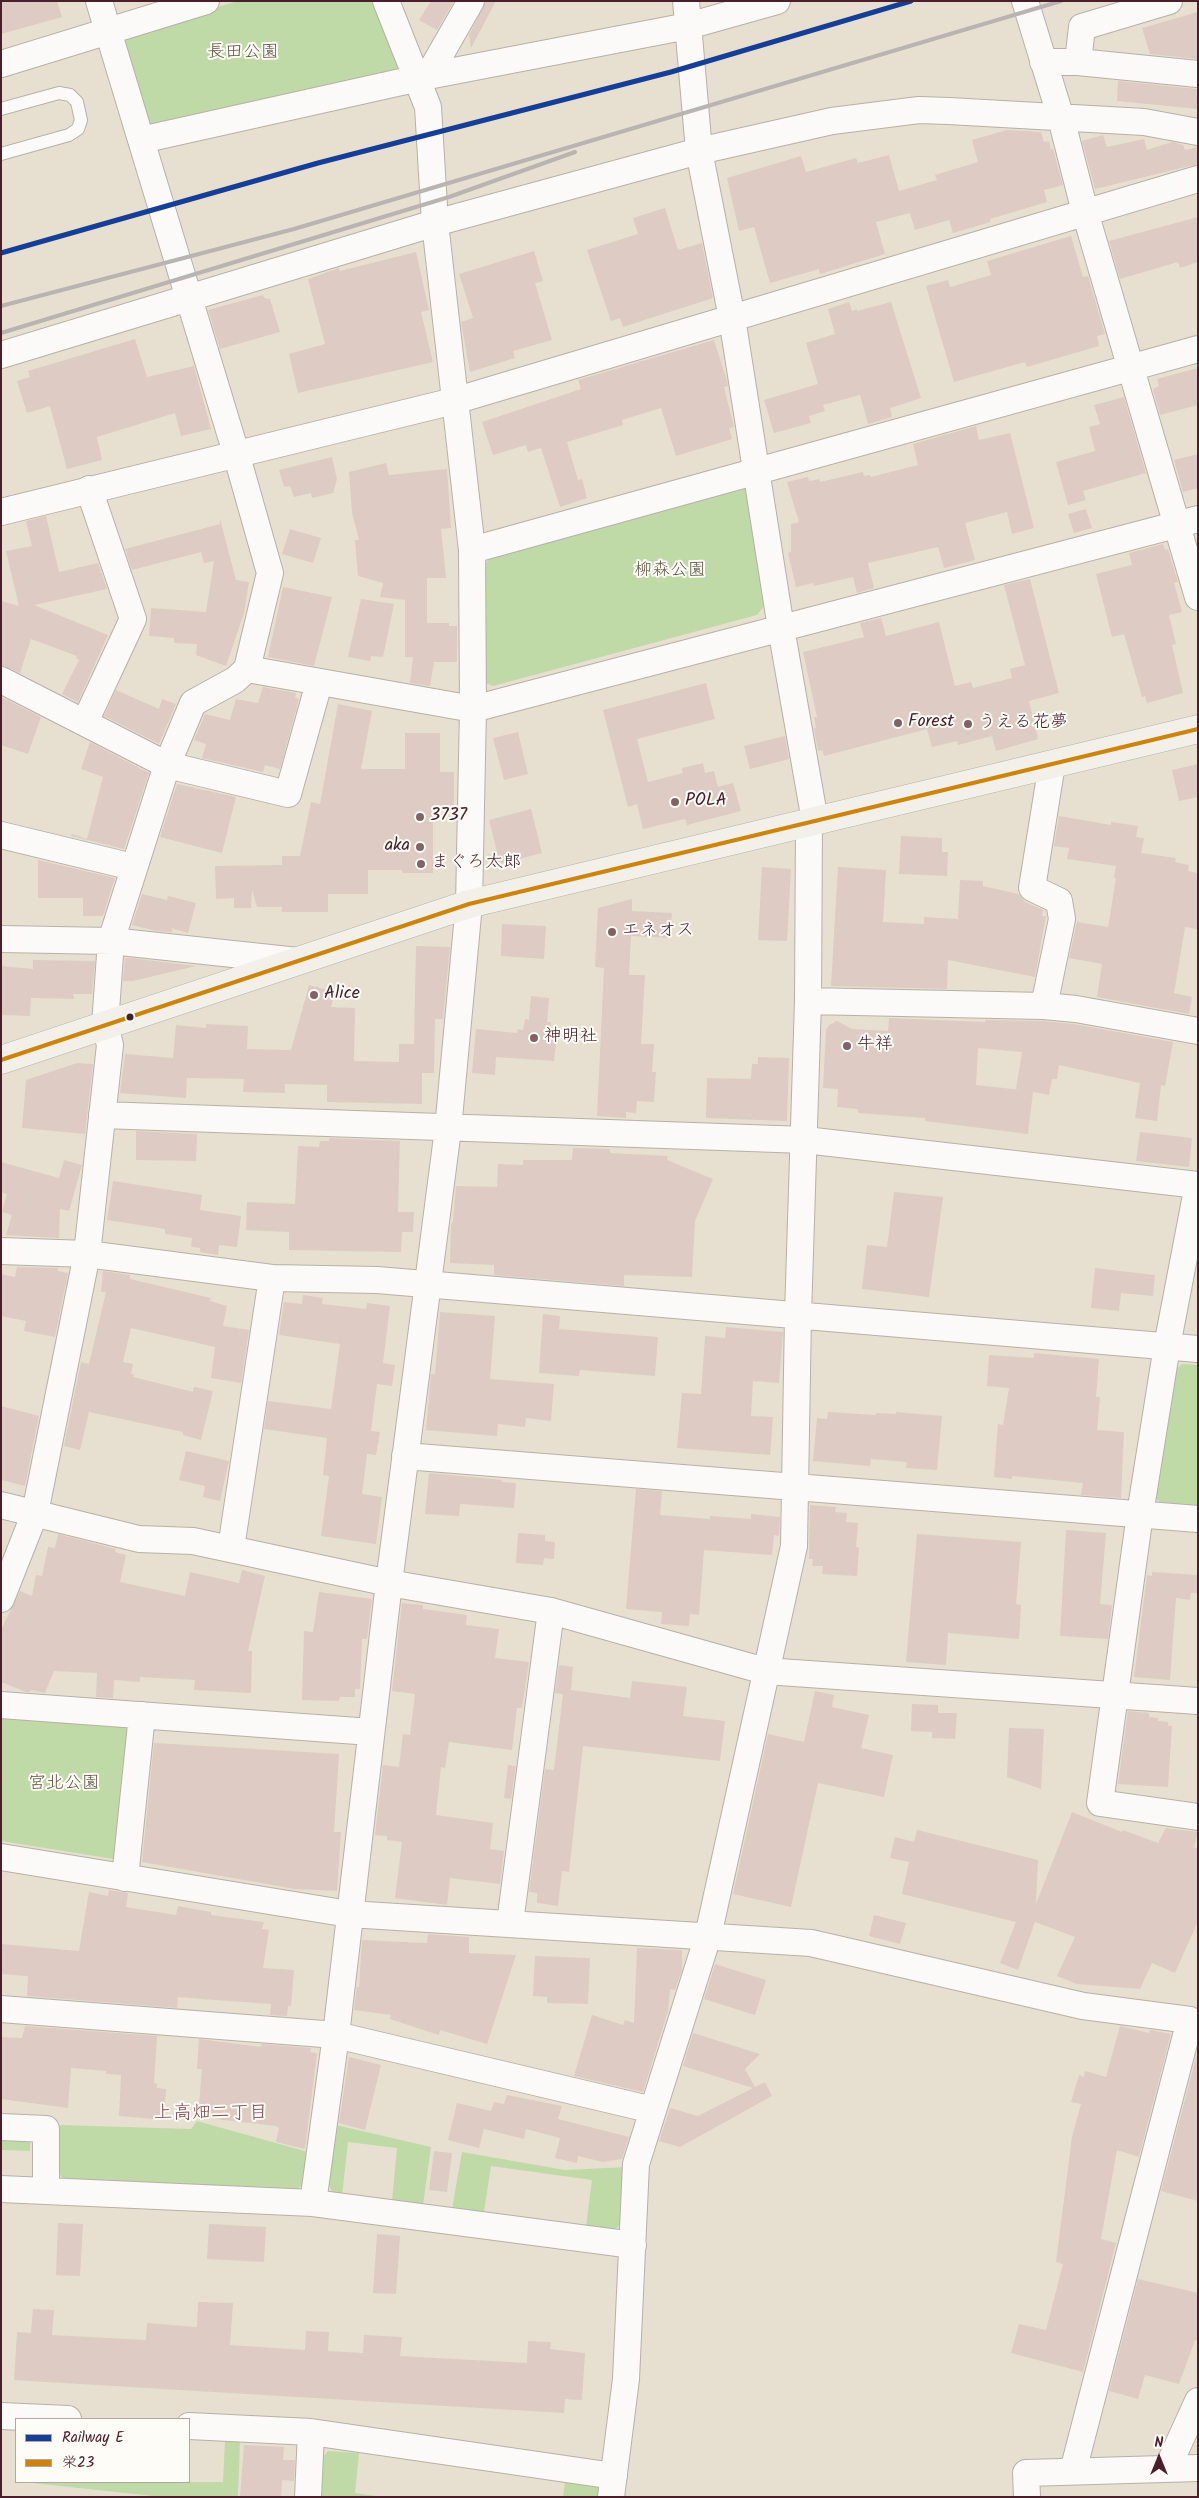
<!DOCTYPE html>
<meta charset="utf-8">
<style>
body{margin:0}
#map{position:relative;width:1199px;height:2498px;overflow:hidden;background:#e7e0d0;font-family:Kalam,"Klee One",sans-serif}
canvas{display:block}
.frame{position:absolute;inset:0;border:2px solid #4a1f2b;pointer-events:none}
.legend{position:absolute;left:15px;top:2418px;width:175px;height:65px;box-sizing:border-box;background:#fdfcf7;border:1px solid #b5a4a5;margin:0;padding:6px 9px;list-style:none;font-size:15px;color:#4a1f2b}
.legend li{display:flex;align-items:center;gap:10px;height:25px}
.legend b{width:25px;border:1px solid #b5a4a5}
.north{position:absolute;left:1134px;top:2433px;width:50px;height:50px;-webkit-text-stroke:4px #fdfcf7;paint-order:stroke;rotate:0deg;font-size:14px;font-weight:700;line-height:20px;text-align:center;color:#4a1f2b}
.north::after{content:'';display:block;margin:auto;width:18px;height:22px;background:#4a1f2b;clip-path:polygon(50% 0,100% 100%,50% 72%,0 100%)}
</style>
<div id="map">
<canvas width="1199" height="2498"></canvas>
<div class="frame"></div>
<ul class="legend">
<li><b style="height:6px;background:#153f97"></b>Railway E</li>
<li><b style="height:6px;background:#cc840b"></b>栄23</li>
</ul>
<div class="north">N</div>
</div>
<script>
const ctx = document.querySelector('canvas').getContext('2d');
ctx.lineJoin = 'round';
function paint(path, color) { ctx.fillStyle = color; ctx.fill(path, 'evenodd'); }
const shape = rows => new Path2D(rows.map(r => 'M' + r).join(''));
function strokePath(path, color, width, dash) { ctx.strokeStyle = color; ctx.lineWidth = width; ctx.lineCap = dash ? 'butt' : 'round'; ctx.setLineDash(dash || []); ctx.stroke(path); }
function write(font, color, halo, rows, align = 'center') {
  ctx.font = font + ' Kalam,"Klee One",sans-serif'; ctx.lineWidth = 4; ctx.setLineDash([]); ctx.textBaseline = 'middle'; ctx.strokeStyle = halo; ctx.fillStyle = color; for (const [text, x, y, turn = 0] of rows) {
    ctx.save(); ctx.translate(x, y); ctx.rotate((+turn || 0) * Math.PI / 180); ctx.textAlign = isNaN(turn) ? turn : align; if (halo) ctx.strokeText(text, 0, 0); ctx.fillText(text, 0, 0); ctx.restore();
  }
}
paint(shape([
 [238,1,374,1,400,65,392,76,149,127,124,46,129,33],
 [739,486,748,490,765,605,757,615,493,686,485,683,486,563,493,553],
 [1182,1364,1198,1365,1198,1508,1163,1505,1154,1497,1175,1370],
 [1,1718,133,1726,120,1860,1,1841],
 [197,2121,308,2152,305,2184,293,2191,66,2183,58,2172,60,2125,191,2129],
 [336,2125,431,2147,423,2205,392,2201,397,2148,348,2142,342,2196,333,2194,329,2185],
 [1,2135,30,2137,30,2151,1,2150],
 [462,2152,565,2170,627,2167,623,2223,614,2230,586,2226,592,2180,491,2166,484,2212,452,2209],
 [225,2440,240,2441,238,2497,163,2497,23,2482,223,2482],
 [328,2451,359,2453,355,2493,383,2497,320,2497,320,2461],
 [565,2481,594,2485,601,2491,600,2497,563,2497]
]), '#bfdaa7');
paint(shape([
 [1,1,57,1,62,17,1,34],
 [431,1,454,1,437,30,419,20],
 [486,1,496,1,471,48,469,35],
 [1198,12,1198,59,1150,54,1142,28],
 [1118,81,1198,89,1198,109,1117,101],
 [1007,130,1041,132,1044,142,1049,141,1051,150,1053,149,1063,185,1044,190,1047,202,990,219,991,222,953,233,949,220,915,230,910,213,876,222,885,254,820,274,819,269,770,283,754,227,739,231,727,178,801,156,806,172,856,158,858,163,889,155,899,191,937,180,935,175,978,162,972,140],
 [1103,135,1107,147,1144,139,1147,150,1172,142,1183,145,1185,150,1198,147,1198,164,1095,189,1082,141],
 [665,208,678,250,702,243,713,298,623,327,620,318,611,321,587,250,638,234,633,218],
 [1198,217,1198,262,1180,268,1178,262,1120,279,1109,241],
 [1071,236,1083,277,1088,276,1105,334,1097,336,1099,346,1027,367,1025,362,954,382,926,286,948,280,950,287,991,275,987,261],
 [534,251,543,281,535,283,552,340,513,351,515,358,470,372,461,322,473,318,459,274],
 [416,252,429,310,421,312,433,362,298,393,289,354,325,344,308,279,339,268,340,271],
 [263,295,264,298,270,299,280,332,220,349,208,310],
 [849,302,852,311,857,309,857,311,891,302,921,398,890,408,892,417,868,424,860,395,823,405,825,411,809,416,811,423,774,433,764,400,818,384,806,343,835,334,828,309],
 [135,339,147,377,194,366,211,429,181,436,175,413,97,437,102,460,67,469,50,406,27,413,17,381,30,377,28,371],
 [714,340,727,381,728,386,724,387,734,427,729,428,732,439,676,456,661,408,622,420,623,425,567,442,578,480,582,479,587,498,560,507,541,448,528,452,526,445,493,455,482,422,581,389,578,380],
 [1198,368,1198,405,1160,415,1153,389,1159,386,1157,379],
 [1124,397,1146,473,1083,491,1086,500,1068,505,1056,462,1095,451,1089,427,1100,424,1094,405],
 [976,426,979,440,1010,433,1034,528,1012,534,1007,512,965,523,975,560,944,568,938,547,868,563,874,588,857,593,853,577,814,586,813,583,796,587,788,553,791,552,791,524,799,522,787,482,808,477,809,481,820,479,820,482,863,472,864,476,870,475,871,477,918,465,913,444],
 [1198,454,1198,488,1183,492,1174,460],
 [332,457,337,479,333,493,312,498,311,493,294,497,290,486,284,487,279,470],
 [386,463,389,475,447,469,451,528,441,529,446,578,427,578,427,623,449,623,449,626,457,626,457,662,434,662,430,686,410,683,413,657,405,657,405,600,380,597,383,583,358,576,355,540,359,540,352,513,349,472],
 [1086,509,1092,528,1074,533,1068,514],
 [46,516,59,572,98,563,107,589,34,605,108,635,78,702,62,694,79,660,76,658,77,656,31,639,20,673,1,665,1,601,19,606,6,551,32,546,26,521],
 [220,519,236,580,249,582,244,613,226,666,196,655,197,644,174,643,174,638,149,636,151,608,206,612,214,561,204,563,201,552,132,570,125,549,220,524],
 [290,529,321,538,313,563,282,554],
 [1163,544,1165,550,1168,549,1178,582,1174,583,1182,612,1169,615,1176,644,1172,645,1183,693,1147,703,1145,696,1142,697,1124,634,1112,637,1096,574,1132,565,1129,553],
 [1030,579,1059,693,1029,701,1038,739,996,751,992,736,958,745,957,741,932,747,927,729,824,756,822,750,818,751,814,728,816,728,814,717,817,717,803,652,864,637,860,623,881,618,886,636,939,622,955,686,971,682,973,688,1012,678,1010,669,1025,665,1004,585],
 [283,587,332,597,314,666,268,657],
 [361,599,394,604,383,657,371,656,370,661,348,657],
 [706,683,715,719,637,739,648,782,683,773,682,768,703,763,705,773,714,771,718,787,733,783,741,811,687,825,685,819,643,829,637,804,628,807,603,710],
 [263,687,296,693,295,698,299,699,280,769,265,765,263,772,202,758,206,744,194,740,205,714,230,720,236,699,258,703],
 [116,690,159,709,162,699,176,704,159,744,104,716],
 [1,697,41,717,28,754,1,745],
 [338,704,372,711,361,769,405,769,405,733,440,733,440,772,454,772,454,805,433,805,433,873,402,873,402,870,368,870,368,894,328,894,328,912,282,912,282,907,257,907,252,890,251,908,234,908,234,898,216,899,215,866,282,865,282,856,300,856,311,802,320,804],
 [518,732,528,774,504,780,493,738],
 [785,736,789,759,750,769,744,746],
 [90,742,149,773,124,849,71,836,72,834,87,839,103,777,81,769],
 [1198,764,1198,797,1179,801,1172,770],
 [177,784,236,797,222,853,160,837],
 [531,809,542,853,500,864,489,820],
 [1059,816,1111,825,1111,822,1138,826,1136,837,1144,838,1141,853,1176,858,1175,862,1189,865,1188,871,1198,873,1198,929,1185,927,1174,993,1192,997,1189,1014,1097,997,1102,964,1069,958,1077,922,1108,927,1116,878,1114,878,1116,866,1067,859,1069,848,1054,846],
 [901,836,942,838,942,852,948,852,947,876,899,874],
 [38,860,115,878,103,916,83,916,83,898,38,898],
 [762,867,791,869,787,941,758,940],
 [838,867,886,870,883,922,924,924,924,917,958,919,960,880,983,881,983,886,1018,894,1025,902,1043,910,1042,916,1046,916,1035,977,948,960,947,989,831,986],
 [142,894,167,900,168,896,196,903,188,933,172,928,172,932,156,931,132,925],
 [632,899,632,911,672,913,670,938,631,936,629,975,645,975,641,1044,654,1044,652,1072,656,1072,654,1102,637,1101,636,1113,626,1112,626,1118,597,1116,604,968,595,967,598,908],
 [502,924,546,926,544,959,501,956],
 [416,946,450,947,443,1019,435,1019,434,1073,422,1073,422,1104,327,1102,327,1085,285,1084,285,1093,243,1092,244,1079,187,1078,186,1098,120,1093,125,1054,173,1058,176,1025,206,1028,206,1024,248,1026,247,1049,291,1050,309,985,335,992,331,1007,355,1008,354,1061,399,1062,399,1044,414,1044],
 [125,958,131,958,196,966,133,981,123,981],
 [33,960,95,961,92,994,73,994,74,999,31,998,30,1016,1,1015,1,966,33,969],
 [531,996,549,998,547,1022,551,1022,550,1032,557,1033,554,1061,496,1057,495,1075,472,1073,476,1029,517,1033,518,1029,523,1030,525,1019,529,1020],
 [889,1018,985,1022,985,1020,1043,1021,1074,1024,1173,1042,1165,1086,1161,1085,1157,1121,1135,1118,1140,1083,1059,1065,1057,1079,1052,1079,1049,1095,1033,1092,1028,1134,925,1121,925,1118,858,1113,858,1109,837,1107,838,1089,823,1088,826,1030,829,1025,837,1021,852,1029,888,1031],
 [978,1048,1022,1052,1016,1089,1022,1090,976,1085],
 [758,1057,789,1058,787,1121,706,1118,707,1078,751,1079,752,1064,758,1064],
 [77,1063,93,1064,85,1134,22,1128,26,1080],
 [136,1131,197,1134,196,1161,136,1160],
 [1140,1132,1192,1138,1189,1167,1136,1161],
 [329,1138,400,1141,398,1212,414,1212,413,1232,402,1232,401,1252,289,1250,289,1232,246,1230,247,1202,295,1204,298,1146,319,1147,320,1141,329,1141],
 [573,1148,610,1149,610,1153,668,1156,667,1160,713,1179,695,1221,692,1277,624,1275,624,1286,494,1275,494,1265,450,1263,451,1225,453,1221,456,1186,497,1187,498,1164,523,1165,523,1160,572,1160],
 [64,1160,82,1165,69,1211,60,1209,59,1238,6,1235,12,1215,2,1212,7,1194,1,1192,1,1162,59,1178],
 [113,1181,202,1195,200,1210,241,1216,237,1247,219,1245,218,1255,200,1252,200,1248,191,1247,192,1238,165,1234,165,1229,107,1220],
 [894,1192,943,1197,929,1297,862,1289,867,1245,887,1247],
 [17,1267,58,1268,58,1271,68,1273,55,1337,24,1331,26,1321,1,1316,1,1274,15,1277],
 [1095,1268,1155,1275,1153,1296,1121,1293,1119,1311,1091,1308],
 [103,1271,130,1275,130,1279,211,1298,210,1301,227,1306,223,1326,249,1330,241,1383,211,1378,215,1347,131,1328,123,1362,133,1364,131,1374,134,1374,133,1377,193,1392,194,1387,213,1391,201,1440,183,1435,183,1432,89,1412,80,1450,64,1446,81,1362,89,1364,106,1292,101,1292],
 [303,1295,323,1298,322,1304,366,1309,367,1303,390,1306,383,1363,395,1365,392,1386,377,1384,371,1431,380,1432,376,1455,367,1454,362,1494,382,1497,376,1544,321,1536,329,1476,323,1475,327,1438,264,1429,268,1401,331,1409,340,1344,279,1335,284,1302,302,1304],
 [440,1312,495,1316,490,1379,554,1384,551,1421,526,1418,525,1427,498,1424,497,1436,426,1430,431,1374,435,1374],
 [543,1314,560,1316,559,1329,658,1337,655,1376,580,1370,579,1376,539,1373],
 [726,1327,783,1332,779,1383,753,1381,751,1416,773,1417,770,1455,677,1448,682,1393,701,1394,705,1336,725,1338],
 [1034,1353,1099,1359,1096,1397,1100,1397,1097,1430,1124,1432,1121,1498,1081,1495,1083,1483,1012,1476,1012,1479,994,1477,998,1424,1003,1425,1009,1388,987,1386,989,1355,1034,1358],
 [1,1406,39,1416,25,1486,1,1480],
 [828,1412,876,1415,876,1413,896,1414,896,1412,942,1416,937,1470,906,1468,907,1462,871,1459,870,1466,813,1461,817,1418,827,1419],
 [186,1451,229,1461,220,1501,203,1497,205,1486,179,1480],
 [429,1473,502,1480,501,1482,516,1483,514,1508,460,1504,459,1516,425,1514],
 [636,1489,662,1491,660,1515,710,1519,710,1516,751,1519,751,1514,780,1517,779,1536,774,1535,772,1555,704,1550,699,1615,690,1614,689,1626,661,1624,662,1612,626,1609],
 [810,1505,836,1507,835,1512,847,1513,846,1522,858,1523,856,1547,859,1548,857,1576,822,1574,823,1566,812,1566,813,1559,809,1559],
 [1066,1530,1106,1533,1100,1604,1112,1605,1108,1639,1060,1636],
 [518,1533,545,1535,545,1541,555,1542,554,1559,544,1558,543,1565,516,1563],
 [58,1534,116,1549,115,1552,126,1555,120,1582,185,1596,190,1572,239,1583,242,1570,265,1576,248,1651,252,1651,251,1693,194,1690,195,1680,140,1677,140,1682,114,1680,113,1698,96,1697,97,1673,54,1671,45,1693,31,1690,30,1692,26,1692,1,1682,1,1630,20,1591,32,1596,36,1575,42,1576,48,1547,55,1548],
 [917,1534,1021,1542,1016,1604,1021,1605,1019,1639,948,1633,946,1665,906,1662],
 [1152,1572,1198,1575,1198,1593,1191,1593,1190,1600,1176,1598,1170,1680,1134,1677,1147,1575,1152,1576],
 [319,1592,372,1599,367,1639,362,1639,360,1689,355,1689,355,1697,340,1697,339,1701,302,1700,304,1631,313,1632],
 [402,1603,423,1605,423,1609,467,1615,466,1625,499,1629,495,1658,529,1662,522,1708,517,1708,512,1750,449,1742,445,1768,441,1767,436,1815,493,1823,490,1849,504,1851,500,1884,450,1878,447,1905,395,1898,402,1842,387,1840,387,1836,375,1835,383,1765,399,1767,403,1734,410,1735,415,1694,392,1691],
 [559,1665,573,1667,571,1690,630,1698,632,1681,687,1687,683,1716,725,1721,720,1761,583,1746,569,1872,562,1871,558,1906,537,1903,537,1893,529,1892,545,1769,554,1770,563,1694,555,1693],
 [815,1691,834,1695,832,1707,869,1715,861,1748,893,1755,884,1797,818,1783,791,1907,733,1894,768,1734,804,1742],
 [912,1704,938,1705,938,1713,957,1713,955,1739,932,1738,932,1732,911,1731],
 [1128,1711,1149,1713,1149,1717,1158,1718,1158,1721,1168,1722,1168,1726,1172,1726,1168,1787,1118,1784],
 [1009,1728,1044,1729,1041,1789,1007,1777],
 [154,1743,339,1754,334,1832,341,1832,337,1891,295,1889,142,1862],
 [508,1765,516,1766,511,1799,504,1798],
 [1072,1812,1122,1832,1123,1830,1158,1843,1166,1828,1198,1832,1194,1847,1198,1849,1198,1921,1175,1973,1152,1963,1140,1989,1077,1984,1057,1976,1075,1937,1035,1922,1018,1970,1000,1963,1016,1922,902,1894,909,1862,890,1858,895,1837,914,1842,917,1830,1038,1860,1036,1904],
 [109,1890,128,1893,126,1907,176,1915,178,1906,211,1912,211,1915,264,1922,262,1929,269,1930,263,1968,294,1970,291,2006,288,2006,287,2016,270,2015,271,2004,201,1999,178,1997,177,2008,27,1996,28,1976,1,1974,1,1944,79,1951,89,1892,108,1896],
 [874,1915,906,1923,900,1944,869,1936],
 [428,1934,469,1937,469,1953,516,1955,487,2044,440,2030,439,2035,390,2019,391,2015,354,2010,357,1987,359,1987,362,1940,427,1943],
 [637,1948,682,1950,682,1970,675,1990,670,1989,668,2011,643,2092,574,2076,592,2015,623,2025,625,2020,634,2023],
 [535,1956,590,1958,588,2004,547,2003,547,1997,533,1996],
 [715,1964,766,1980,755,2015,704,1999],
 [25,2026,157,2036,154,2083,157,2084,157,2088,166,2089,164,2120,119,2116,121,2075,106,2074,106,2071,71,2068,68,2108,1,2099,1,2037,22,2038],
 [1120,2026,1149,2033,1150,2030,1171,2034,1139,2157,1117,2150,1101,2239,1116,2243,1083,2372,1011,2353,1019,2324,1046,2330,1063,2264,1056,2262,1072,2137,1081,2104,1071,2102,1079,2075,1084,2077,1085,2071,1106,2077],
 [693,2033,760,2054,745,2069,755,2087,765,2082,772,2096,680,2147,659,2141,670,2108,698,2116,753,2088,683,2066],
 [199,2039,261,2047,262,2044,311,2048,310,2052,317,2053,305,2149,276,2142,279,2128,276,2126,198,2117,202,2069,197,2069],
 [1198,2050,1198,2201,1161,2191],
 [349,2057,381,2065,365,2130,339,2123],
 [507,2095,562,2106,558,2119,629,2137,622,2159,603,2162,578,2156,577,2163,555,2158,560,2138,526,2129,524,2139,484,2129,479,2148,448,2140,457,2103,491,2111,494,2102,504,2104],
 [434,2151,452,2153,447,2192,429,2190],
 [58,2223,83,2224,80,2276,56,2275],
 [209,2224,266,2227,264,2262,207,2259],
 [377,2234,400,2236,396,2294,373,2293],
 [1138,2279,1198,2293,1198,2341,1195,2340,1179,2384,1145,2375,1138,2399,1109,2391],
 [198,2302,233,2303,230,2345,305,2350,306,2331,329,2332,328,2351,363,2353,364,2335,402,2337,400,2356,527,2363,528,2341,551,2342,550,2349,585,2353,582,2400,565,2399,564,2413,14,2380,17,2332,31,2333,33,2309,54,2310,52,2335,146,2340,147,2323,197,2327],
 [244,2445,284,2447,283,2460,295,2460,294,2481,282,2480,281,2497,240,2497]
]), '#decbc3');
const lane = shape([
 [1,109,59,93,70,95,77,102,81,120,78,129,69,135,1,154]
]);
const street = shape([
 [99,1,141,140,428,76,471,1],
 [686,1,699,151,732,318,781,628,815,821],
 [1025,1,1061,118,1085,212,1198,597],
 [1043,62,1078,62,1198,74],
 [1078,62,1082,27,1169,1],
 [1,64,206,1],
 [428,76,688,26,777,1],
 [1,355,435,223,699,151,832,121,919,110,949,111,1144,122,1198,132],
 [1,512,454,401,1198,179],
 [472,550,1198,349],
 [247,669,473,709,1198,519],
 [1,680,167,765,288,794,319,683],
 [85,722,133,619,89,489],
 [1,835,133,867],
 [1,939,111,941,298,961],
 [808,1001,1044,1006,1076,1009,1198,1031],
 [1044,1006,1062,919,1059,901,1032,888,1052,764],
 [102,1115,805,1140,1198,1185],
 [1198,1185,1167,1346,1140,1514,1100,1803,1198,1817],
 [1,1251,87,1254,272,1278,377,1280,1198,1349],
 [405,1456,1198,1519],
 [1,1505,139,1539,193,1541,389,1583,551,1611,765,1671,1198,1701],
 [231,1548,272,1278],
 [1,1599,35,1513,87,1254,110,1045,105,1025,111,941,167,765,193,703,235,680,247,669,270,573,236,453,141,140],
 [1,1705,371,1732],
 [1,1857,349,1914,811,1943,1083,2006,1190,2020,1198,2025],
 [125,1878,142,1715],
 [510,1923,551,1611],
 [1,2009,336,2035,653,2110],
 [1,2127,46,2129,46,2191],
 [1,2189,313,2203,633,2245],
 [313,2203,336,2035,389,1583,448,1129,469,904,473,709,472,550,435,223,428,107,386,1],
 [1,2416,68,2419],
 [189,2426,311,2432,614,2476],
 [1167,2469,1198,2401],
 [1073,2471,1190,2020],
 [308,2497,311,2432],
 [611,2497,626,2379,636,2164,708,1936,794,1546,798,1315,808,1001,809,822],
 [1027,2497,1026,2473,1198,2468]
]);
const secondary = shape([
 [1,1060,469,904,1198,729]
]);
strokePath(lane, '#b8b0a7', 14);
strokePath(street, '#b8b0a7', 28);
strokePath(secondary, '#b8b0a7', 29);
strokePath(lane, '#fbfaf8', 12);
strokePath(street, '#fbfaf8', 26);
strokePath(secondary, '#f3f0ea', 28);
strokePath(shape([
 [1,306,294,229,1061,1],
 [1,333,449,197,575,152]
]), '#b9b3b2', 4);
strokePath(shape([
 [1,1060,469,904,1198,729]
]), '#cc840b', 4);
strokePath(shape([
 [1,253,318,163,671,72,911,1]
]), '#153f97', 5);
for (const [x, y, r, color] of [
 [898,723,5,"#816365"],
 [968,724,5,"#816365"],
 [675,802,5,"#816365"],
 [420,817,5,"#816365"],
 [420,847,5,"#816365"],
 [421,864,5,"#816365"],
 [612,932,5,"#816365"],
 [314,995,5,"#816365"],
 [130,1017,4.5,"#4a1f2b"],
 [534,1038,5,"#816365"],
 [847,1046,5,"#816365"]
]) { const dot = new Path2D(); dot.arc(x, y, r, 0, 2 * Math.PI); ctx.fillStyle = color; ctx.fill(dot); strokePath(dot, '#fdfcf7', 2); }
write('18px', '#635646', '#fdfcf7', [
 ["長田公園",243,54],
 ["柳森公園",670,572],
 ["宮北公園",64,1785]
]);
write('18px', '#4a1f2b', '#fdfcf7', [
 ["Forest",908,723],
 ["うえる花夢",978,724],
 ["POLA",685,802],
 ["3737",430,817],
 ["aka",410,847,"right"],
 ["まぐろ太郎",431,864],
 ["エネオス",622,932],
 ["Alice",324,995],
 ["神明社",544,1038],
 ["牛祥",857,1046]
], 'left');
write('19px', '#854c53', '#fdfcf7', [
 ["上高畑二丁目",211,2115]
]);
</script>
